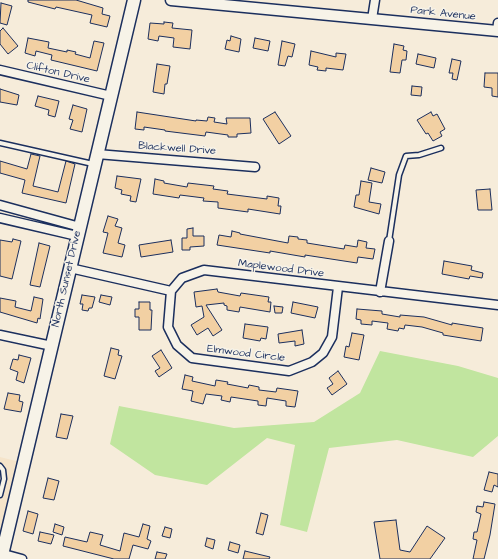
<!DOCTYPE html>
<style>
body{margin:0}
canvas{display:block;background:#f6ecda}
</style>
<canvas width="498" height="559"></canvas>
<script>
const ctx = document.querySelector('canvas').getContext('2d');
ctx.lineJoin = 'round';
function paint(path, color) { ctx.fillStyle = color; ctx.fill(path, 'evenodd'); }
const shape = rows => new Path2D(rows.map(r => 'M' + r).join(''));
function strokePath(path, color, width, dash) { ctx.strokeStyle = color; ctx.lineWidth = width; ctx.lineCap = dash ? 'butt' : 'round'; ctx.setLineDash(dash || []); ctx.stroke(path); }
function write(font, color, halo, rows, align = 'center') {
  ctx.font = font + ' "Architects Daughter",sans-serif'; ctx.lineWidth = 3; ctx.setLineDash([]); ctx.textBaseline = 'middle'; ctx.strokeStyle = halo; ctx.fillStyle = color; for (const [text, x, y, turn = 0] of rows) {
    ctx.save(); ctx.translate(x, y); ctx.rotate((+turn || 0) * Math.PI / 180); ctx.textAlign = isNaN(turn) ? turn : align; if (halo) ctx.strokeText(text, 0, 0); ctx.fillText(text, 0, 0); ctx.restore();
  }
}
paint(shape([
 [0,457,24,463,0,559]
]), '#f5e4ca');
paint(shape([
 [380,351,458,366,498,378,498,436,473,457,397,440,329,448,307,532,280,525,295,445,267,438,207,485,155,475,110,444,119,406,234,428,314,422,360,393]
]), '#c1e59f');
const building = shape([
 [28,0,76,0,103,8,102,14,110,16,107,27,90,23,92,15,56,7,55,9,28,2,28,0],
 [1,3,12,6,7,25,0,23,1,3],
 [164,22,173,23,172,28,192,30,190,49,173,47,174,38,159,36,158,41,148,39,150,23,164,24,164,22],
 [3,28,18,46,8,54,0,44,0,31,3,28],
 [231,36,241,39,239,52,225,49,227,40,230,41,231,36],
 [28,38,49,42,48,48,67,52,67,50,76,52,75,54,90,58,94,41,104,43,97,71,51,60,52,55,36,51,35,56,25,53,28,38],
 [255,38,270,41,268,51,253,48,255,38],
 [282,41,295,44,292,57,288,56,285,66,278,65,282,41],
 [394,44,404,46,403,50,407,51,406,60,402,60,400,73,390,72,394,44],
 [311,51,336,57,336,53,346,54,343,70,326,68,326,71,317,70,318,67,309,65,311,51],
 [418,54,436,58,434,68,416,64,418,54],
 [452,59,461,61,457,80,452,79,453,73,449,73,452,59],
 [157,64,170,66,167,84,165,84,164,94,153,92,157,64],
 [485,73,498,73,498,97,492,96,492,88,484,87,485,73],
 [412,86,422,87,421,96,411,95,412,86],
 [0,89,19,95,17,105,0,102,0,89],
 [38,96,59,101,55,117,48,115,49,110,35,106,38,96],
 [73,105,87,109,82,132,70,129,73,120,69,119,73,105],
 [137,112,196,121,196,120,207,121,208,117,215,118,214,122,227,124,226,118,250,118,251,133,237,134,237,137,228,137,228,135,206,132,205,136,165,131,165,130,144,127,144,130,135,129,137,112],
 [275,112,291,136,279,144,263,119,275,112],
 [431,112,433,116,437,114,445,129,440,132,442,136,433,141,428,133,426,134,417,120,431,112],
 [31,154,40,156,33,186,50,190,58,192,66,161,75,164,66,203,22,193,25,180,0,173,0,161,27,169,31,154],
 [371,168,385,172,382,183,368,180,371,168],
 [117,176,141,179,136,202,130,201,131,196,121,194,122,190,115,188,117,176],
 [155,179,164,181,164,183,187,187,188,183,214,186,213,189,228,191,227,194,267,199,267,196,279,198,278,206,281,206,280,214,248,209,248,212,218,208,218,202,203,201,204,198,180,195,179,198,153,194,155,179],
 [361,181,372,183,369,202,381,204,379,214,354,207,356,195,359,195,361,181],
 [490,189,492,210,478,210,476,190,490,189],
 [108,216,118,219,115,226,122,228,118,243,125,245,122,257,103,253,108,233,103,232,108,216],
 [193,228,193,236,204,236,204,246,190,247,190,250,182,250,182,238,187,238,187,229,193,228],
 [232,231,240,233,240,234,288,243,289,236,298,237,298,239,307,240,307,243,344,249,345,245,357,247,358,240,367,242,366,248,375,249,373,259,358,257,357,263,305,255,305,257,270,251,270,253,217,245,219,235,231,237,232,231],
 [13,239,21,241,12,279,0,276,0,240,12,242,13,239],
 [171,240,173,252,141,257,139,245,171,240],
 [39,243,50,246,40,287,30,285,39,243],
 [444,261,472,266,471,270,483,273,482,278,470,276,469,279,442,274,444,261],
 [217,289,218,292,240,296,241,293,269,297,268,302,271,302,270,312,240,307,239,312,227,310,227,306,224,305,224,303,206,305,222,330,213,336,208,328,197,335,191,325,204,317,202,306,196,307,194,292,217,289],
 [82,295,95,297,92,308,89,308,88,311,82,310,83,304,80,304,82,295],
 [101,295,112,297,110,305,99,302,101,295],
 [34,297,43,299,40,319,38,318,37,323,0,312,0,298,16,301,15,307,31,311,34,297],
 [139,302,150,302,150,310,152,310,151,330,139,330,139,317,135,317,135,309,139,309,139,302],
 [293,302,318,307,315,318,291,313,293,302],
 [274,306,283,307,282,313,275,313,274,306],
 [357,309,382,311,382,314,400,317,400,315,424,317,452,325,452,323,483,328,481,341,443,335,443,333,422,327,405,325,404,329,399,328,398,331,387,329,388,323,372,321,372,325,361,324,361,320,356,319,357,309],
 [245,324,268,327,266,339,261,338,260,341,243,338,245,324],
 [302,330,304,344,295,346,295,341,279,343,278,334,302,330],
 [352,333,364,335,359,360,344,357,346,346,349,347,352,333],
 [111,348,119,350,118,355,122,356,115,379,104,376,111,348],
 [161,350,172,368,159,377,155,371,160,368,152,356,161,350],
 [19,355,31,358,24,383,16,380,18,372,10,369,13,359,18,360,19,355],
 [338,371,347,384,332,395,327,388,333,384,329,378,338,371],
 [185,375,193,377,192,381,215,386,216,380,228,382,227,384,248,388,249,385,259,387,259,390,276,392,277,388,298,391,295,407,286,406,286,401,267,398,266,406,258,405,258,401,231,397,230,402,221,400,222,396,206,394,203,404,191,401,193,391,182,389,185,375],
 [8,393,20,395,19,401,23,402,21,412,4,409,8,393],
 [61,414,73,416,67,439,56,437,61,414],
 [489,472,498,474,498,487,494,485,492,492,484,490,489,472],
 [48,478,59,481,54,500,43,498,48,478],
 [484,502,495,504,490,535,484,559,473,559,477,540,473,539,474,532,477,532,481,514,476,512,477,506,483,507,484,502],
 [28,511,38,514,33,534,23,531,28,511],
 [261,513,268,515,263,535,256,533,261,513],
 [396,520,400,550,410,552,427,526,445,538,430,559,380,559,374,522,396,520],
 [55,524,64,527,62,535,53,532,55,524],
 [143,524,150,526,147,539,151,541,148,549,133,545,129,559,114,559,63,546,65,537,87,542,90,532,103,535,100,545,120,551,124,533,139,537,143,524],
 [165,527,172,529,170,538,162,536,165,527],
 [40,532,54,535,51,544,38,541,40,532],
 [207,538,215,540,213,549,205,546,207,538],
 [230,542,240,545,238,553,228,550,230,542],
 [245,551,270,557,269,559,243,559,245,551],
 [157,552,167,554,165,559,155,559,157,552]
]);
paint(building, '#f2d0a3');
strokePath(building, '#1b2f5e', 1);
const service = shape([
 [0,143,93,164],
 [389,241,399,175,406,156,419,155,441,148],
 [0,466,3,470,4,479,0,495]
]);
const minor = shape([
 [372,19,375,0],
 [497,31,498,23],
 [0,70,111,96],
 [97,154,255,167],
 [0,205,80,227],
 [0,218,77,236],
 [70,268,171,291,182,278,204,270,498,305],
 [171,291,168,327,177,345,192,358,289,371,312,362,323,353,332,337,338,287],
 [380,292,389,241],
 [0,335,52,346],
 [0,553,22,559]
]);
const tertiary = shape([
 [171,0,498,31]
]);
const secondary = shape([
 [1,559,134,0]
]);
strokePath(service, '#1b2f5e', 7);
strokePath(minor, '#1b2f5e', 11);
strokePath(tertiary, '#1b2f5e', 13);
strokePath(secondary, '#1b2f5e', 15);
strokePath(service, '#f7f3e8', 4);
strokePath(minor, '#f7f3e8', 8);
strokePath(tertiary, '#f7f3e8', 10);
strokePath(secondary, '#f7f3e8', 12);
write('11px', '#1b2f5e', '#f7f3e8', [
 ["Park Avenue",443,14,6],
 ["Clifton Drive",58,73,13],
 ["Blackwell Drive",177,149,4],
 ["Maplewood Drive",281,269,7],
 ["North Sunset Drive",67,279,-77],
 ["Elmwood Circle",246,354,7]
]);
</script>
